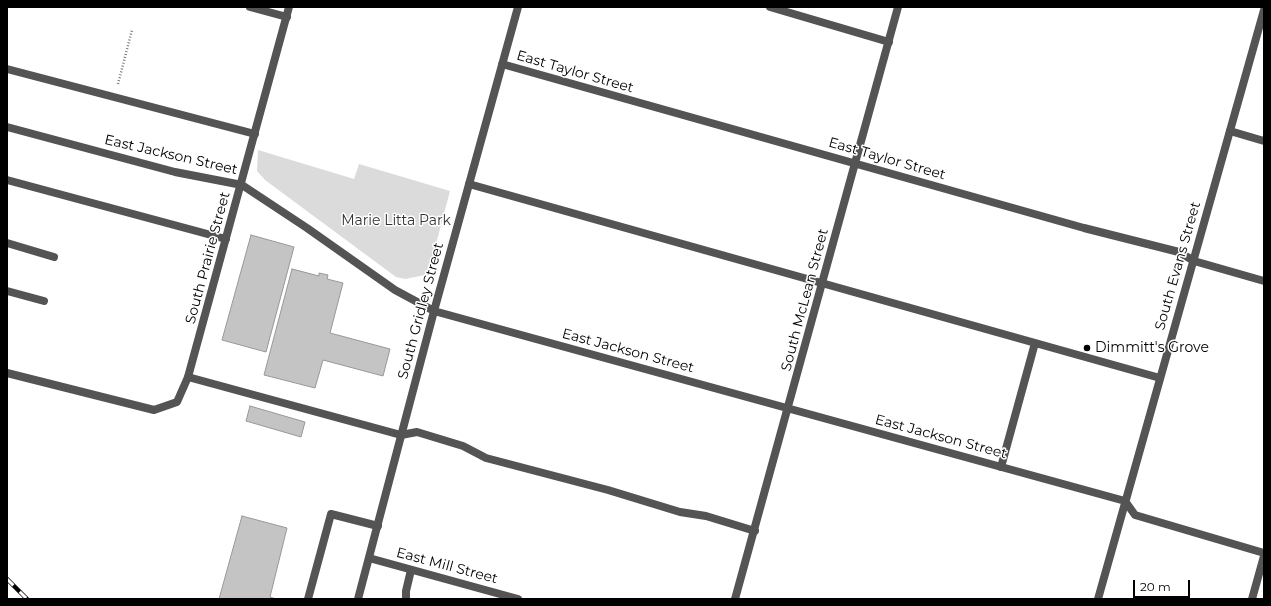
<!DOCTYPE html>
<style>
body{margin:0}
#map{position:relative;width:1271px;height:606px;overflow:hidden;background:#fff;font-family:Montserrat,sans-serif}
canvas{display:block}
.frame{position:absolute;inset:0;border:8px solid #000;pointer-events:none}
.scale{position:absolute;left:1133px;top:580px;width:57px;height:18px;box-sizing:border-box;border:2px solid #000;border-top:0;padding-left:5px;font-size:12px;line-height:14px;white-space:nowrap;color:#000;-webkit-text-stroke:3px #fff;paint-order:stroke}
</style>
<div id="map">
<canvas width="1271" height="606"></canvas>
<div class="frame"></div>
<div class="scale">20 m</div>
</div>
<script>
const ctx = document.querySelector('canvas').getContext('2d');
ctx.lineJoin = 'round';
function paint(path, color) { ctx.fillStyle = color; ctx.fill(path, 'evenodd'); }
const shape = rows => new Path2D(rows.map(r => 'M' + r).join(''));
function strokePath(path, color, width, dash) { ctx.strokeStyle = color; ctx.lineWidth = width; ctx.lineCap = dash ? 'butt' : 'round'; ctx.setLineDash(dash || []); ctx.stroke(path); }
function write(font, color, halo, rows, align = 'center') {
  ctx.font = font + ' Montserrat,sans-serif'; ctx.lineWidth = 3; ctx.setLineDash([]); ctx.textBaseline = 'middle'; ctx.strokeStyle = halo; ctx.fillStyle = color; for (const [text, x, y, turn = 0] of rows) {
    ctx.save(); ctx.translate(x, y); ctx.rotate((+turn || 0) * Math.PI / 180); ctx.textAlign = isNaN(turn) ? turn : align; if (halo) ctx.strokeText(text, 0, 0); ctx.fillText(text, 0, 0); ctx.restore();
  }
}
paint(shape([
 [258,150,354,179,359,164,450,191,431,263,425,275,405,279,396,277,265,180,257,171]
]), '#dbdbdb');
const building = shape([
 [251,235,294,247,266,352,222,340,251,235],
 [292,269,319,276,319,273,328,275,327,279,343,283,330,333,390,349,383,376,323,360,315,388,264,375,292,269],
 [250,406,305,422,301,437,246,421,250,406],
 [242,516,287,528,270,597,276,599,219,599,242,516]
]);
paint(building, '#c4c4c4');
strokePath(building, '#989898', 1);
strokePath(shape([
 [118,84,132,30]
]), '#767676', 2.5, [1, 2]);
strokePath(shape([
 [250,7,287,17],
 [770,7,889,42],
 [7,69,255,134],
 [1230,131,1264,141],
 [7,180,226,239],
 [469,184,1160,378],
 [7,243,54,257],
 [7,291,44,301],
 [7,373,154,410,177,402,188,377,401,435,417,432,463,446,486,458,608,490,680,512,706,516,755,531],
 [1001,467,1035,343],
 [308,599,331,514,378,526],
 [406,599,406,591,411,570],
 [1252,599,1264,556]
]), '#545454', 8);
strokePath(shape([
 [502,64,1084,228,1179,252,1194,261,1264,281],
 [7,127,175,172,242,185,307,228,395,290,434,311,1125,501,1135,515,1264,553],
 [188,377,289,7],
 [369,558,518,599],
 [358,599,434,311,518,7],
 [735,599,898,7],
 [1098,599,1264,10]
]), '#545454', 8);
const rail = shape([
 [7,579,27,599]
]);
strokePath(rail, '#000', 4.5);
strokePath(rail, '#fff', 3, [9]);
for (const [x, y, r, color] of [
 [1087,348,4,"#000"]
]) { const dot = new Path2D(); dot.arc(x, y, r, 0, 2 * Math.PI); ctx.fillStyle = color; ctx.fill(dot); strokePath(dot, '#fff', 1.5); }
write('14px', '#000', '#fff', [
 ["East Taylor Street",575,72,16],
 ["East Jackson Street",171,155,13],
 ["East Taylor Street",887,159,16],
 ["South Prairie Street",208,258,-75],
 ["South Evans Street",1178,266,-74],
 ["South McLean Street",805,300,-75],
 ["South Gridley Street",421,311,-75],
 ["East Jackson Street",628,351,15],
 ["East Jackson Street",941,437,15],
 ["East Mill Street",447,566,15]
]);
write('14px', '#323232', '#fff', [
 ["Marie Litta Park",396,221]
]);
write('14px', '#000', '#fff', [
 ["Dimmitt's Grove",1095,348]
], 'left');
</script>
